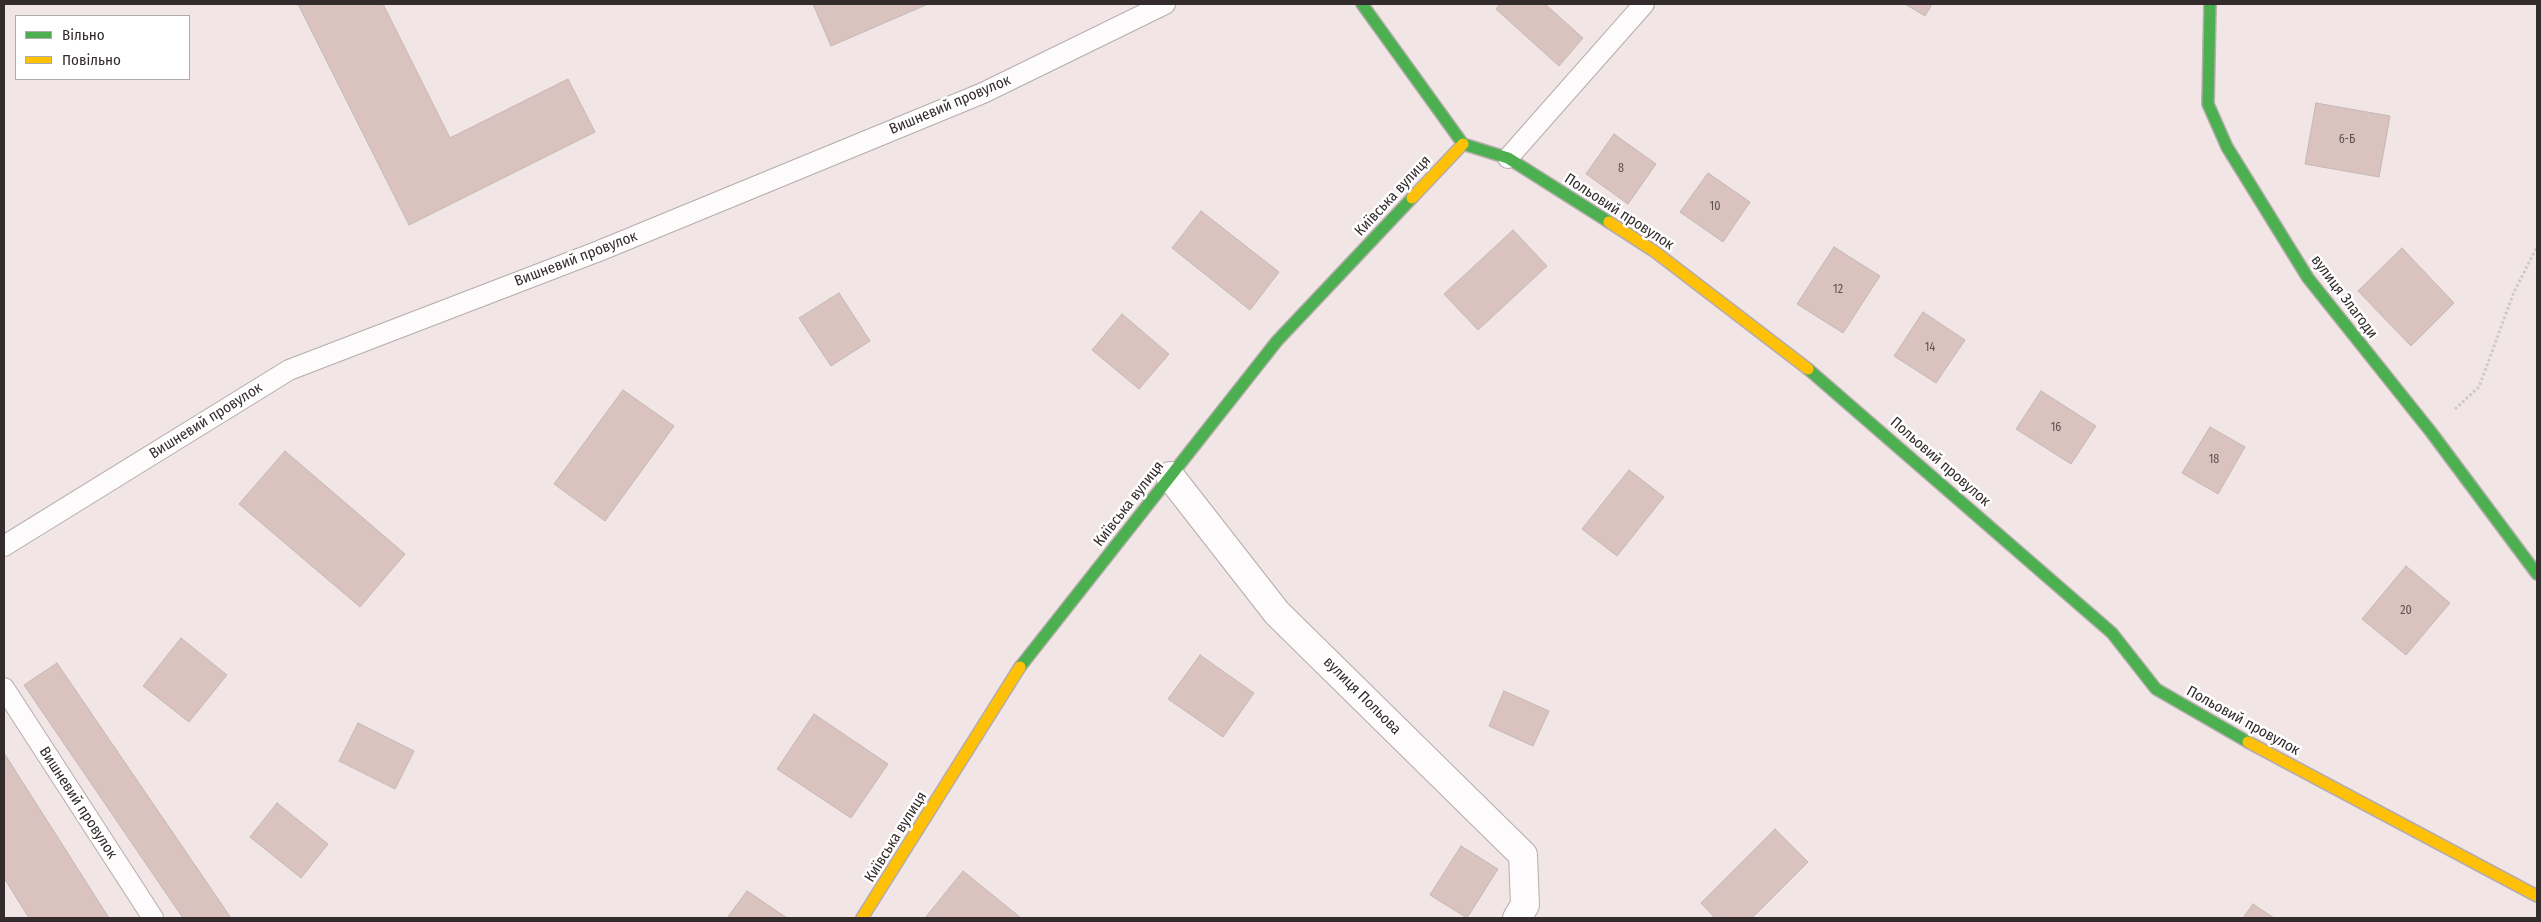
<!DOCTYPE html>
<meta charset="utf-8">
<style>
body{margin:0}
#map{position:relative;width:2541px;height:922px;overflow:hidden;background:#f1e5e5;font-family:"Fira Sans Condensed",sans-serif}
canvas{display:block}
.frame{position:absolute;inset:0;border:5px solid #342c2c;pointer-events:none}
.legend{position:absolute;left:15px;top:15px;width:175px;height:65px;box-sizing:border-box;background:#fff;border:1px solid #aeabab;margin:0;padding:6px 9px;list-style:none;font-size:15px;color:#342c2c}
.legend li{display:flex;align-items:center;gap:10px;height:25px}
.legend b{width:25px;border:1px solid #aeabab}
</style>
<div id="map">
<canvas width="2541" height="922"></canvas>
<div class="frame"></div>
<ul class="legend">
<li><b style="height:6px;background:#4caf50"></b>Вільно</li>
<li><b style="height:6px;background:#ffc107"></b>Повільно</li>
</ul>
</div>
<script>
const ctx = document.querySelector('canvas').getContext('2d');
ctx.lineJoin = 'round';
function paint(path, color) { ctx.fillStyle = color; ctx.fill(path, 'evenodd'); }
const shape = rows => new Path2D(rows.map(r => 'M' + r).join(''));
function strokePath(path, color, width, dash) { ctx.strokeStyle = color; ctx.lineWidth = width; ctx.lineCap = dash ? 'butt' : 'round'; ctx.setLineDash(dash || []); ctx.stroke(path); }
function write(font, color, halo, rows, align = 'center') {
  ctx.font = font + ' "Fira Sans Condensed",sans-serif'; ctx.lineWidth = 5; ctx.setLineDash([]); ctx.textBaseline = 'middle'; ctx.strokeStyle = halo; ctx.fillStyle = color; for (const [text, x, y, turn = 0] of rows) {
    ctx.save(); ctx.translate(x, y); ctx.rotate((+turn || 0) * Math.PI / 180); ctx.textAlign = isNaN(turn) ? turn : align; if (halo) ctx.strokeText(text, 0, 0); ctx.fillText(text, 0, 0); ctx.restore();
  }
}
const building = shape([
 [298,4,383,4,450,138,568,79,595,132,409,225,298,4],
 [813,4,928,4,831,46,813,4],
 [1500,4,1545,4,1583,38,1559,66,1496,9,1500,4],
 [1905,4,1932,4,1925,16,1905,4],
 [2316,103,2390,116,2379,177,2305,164,2316,103],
 [1614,134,1656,164,1628,204,1586,174,1614,134],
 [1708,173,1750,202,1723,242,1680,212,1708,173],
 [1201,211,1279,272,1250,310,1172,248,1201,211],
 [1513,230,1547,266,1478,330,1444,294,1513,230],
 [1834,247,1880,276,1843,333,1797,304,1834,247],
 [2402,248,2454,303,2411,346,2358,291,2402,248],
 [839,293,870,341,831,366,799,318,839,293],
 [1923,312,1965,340,1936,383,1894,356,1923,312],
 [1122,314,1169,354,1139,389,1092,350,1122,314],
 [623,390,674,426,605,521,554,484,623,390],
 [2041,391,2096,426,2071,464,2016,429,2041,391],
 [2210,427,2245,447,2218,494,2182,473,2210,427],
 [285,451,405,554,360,607,239,504,285,451],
 [1629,470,1664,497,1617,556,1582,529,1629,470],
 [2406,566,2450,603,2406,655,2362,619,2406,566],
 [181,638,227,675,189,722,143,686,181,638],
 [1200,655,1254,693,1223,737,1168,699,1200,655],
 [57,663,231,918,183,918,24,685,57,663],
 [1504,691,1549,711,1533,746,1489,726,1504,691],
 [814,714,888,764,851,818,777,769,814,714],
 [358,723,414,751,395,789,339,761,358,723],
 [4,753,109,918,29,918,4,878,4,753],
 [277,803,328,844,301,878,250,837,277,803],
 [1775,829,1808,862,1752,918,1715,918,1701,903,1775,829],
 [1461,846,1498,869,1467,918,1430,895,1461,846],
 [963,871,1021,918,925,918,963,871],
 [747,891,787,918,727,918,747,891],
 [2253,904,2274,918,2243,918,2253,904]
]);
paint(building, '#dac3be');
strokePath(building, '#c2b8b7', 1);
const lane = shape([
 [1508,158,1644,4],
 [4,546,289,370,599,251,983,93,1165,4],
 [4,688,153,918]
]);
const street = shape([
 [1170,476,1277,613,1523,855,1525,905,1517,918]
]);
const fast = shape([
 [1362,4,1463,144,1508,158,1609,222],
 [2210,4,2208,104,2227,147,2308,278,2431,432,2537,574],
 [1808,369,2112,633,2156,689,2248,742],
 [1020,667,1277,341,1412,198]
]);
const slow = shape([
 [1412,198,1463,144],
 [1609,222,1654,251,1808,369],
 [2248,742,2537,896],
 [862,918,1020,667]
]);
strokePath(lane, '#b5acac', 22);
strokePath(street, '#b5acac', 30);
strokePath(fast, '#b5acac', 14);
strokePath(slow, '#b5acac', 14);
strokePath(shape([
 [2455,409,2479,387,2514,292,2537,247]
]), '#ccc9c9', 3, [2.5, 2.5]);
strokePath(lane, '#fdfbfb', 20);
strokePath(street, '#fdfbfb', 28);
strokePath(fast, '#4caf50', 11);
strokePath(slow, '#ffc107', 11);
write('12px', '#5e5250', null, [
 ["6-Б",2347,140],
 ["8",1621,169],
 ["10",1715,207],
 ["12",1838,290],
 ["14",1930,348],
 ["16",2056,428],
 ["18",2214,460],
 ["20",2406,611]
]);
write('15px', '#342c2c', '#fff', [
 ["Вишневий провулок",950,105,-23],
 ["Київська вулиця",1393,196,-47],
 ["Польовий провулок",1619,212,33],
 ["Вишневий провулок",576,259,-21],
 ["вулиця Злагоди",2344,297,53],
 ["Вишневий провулок",206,421,-32],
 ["Польовий провулок",1940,462,41],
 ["Київська вулиця",1129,504,-52],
 ["вулиця Польова",1362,696,45],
 ["Польовий провулок",2243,721,29],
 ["Вишневий провулок",78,803,57],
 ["Київська вулиця",896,837,-58]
]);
</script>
